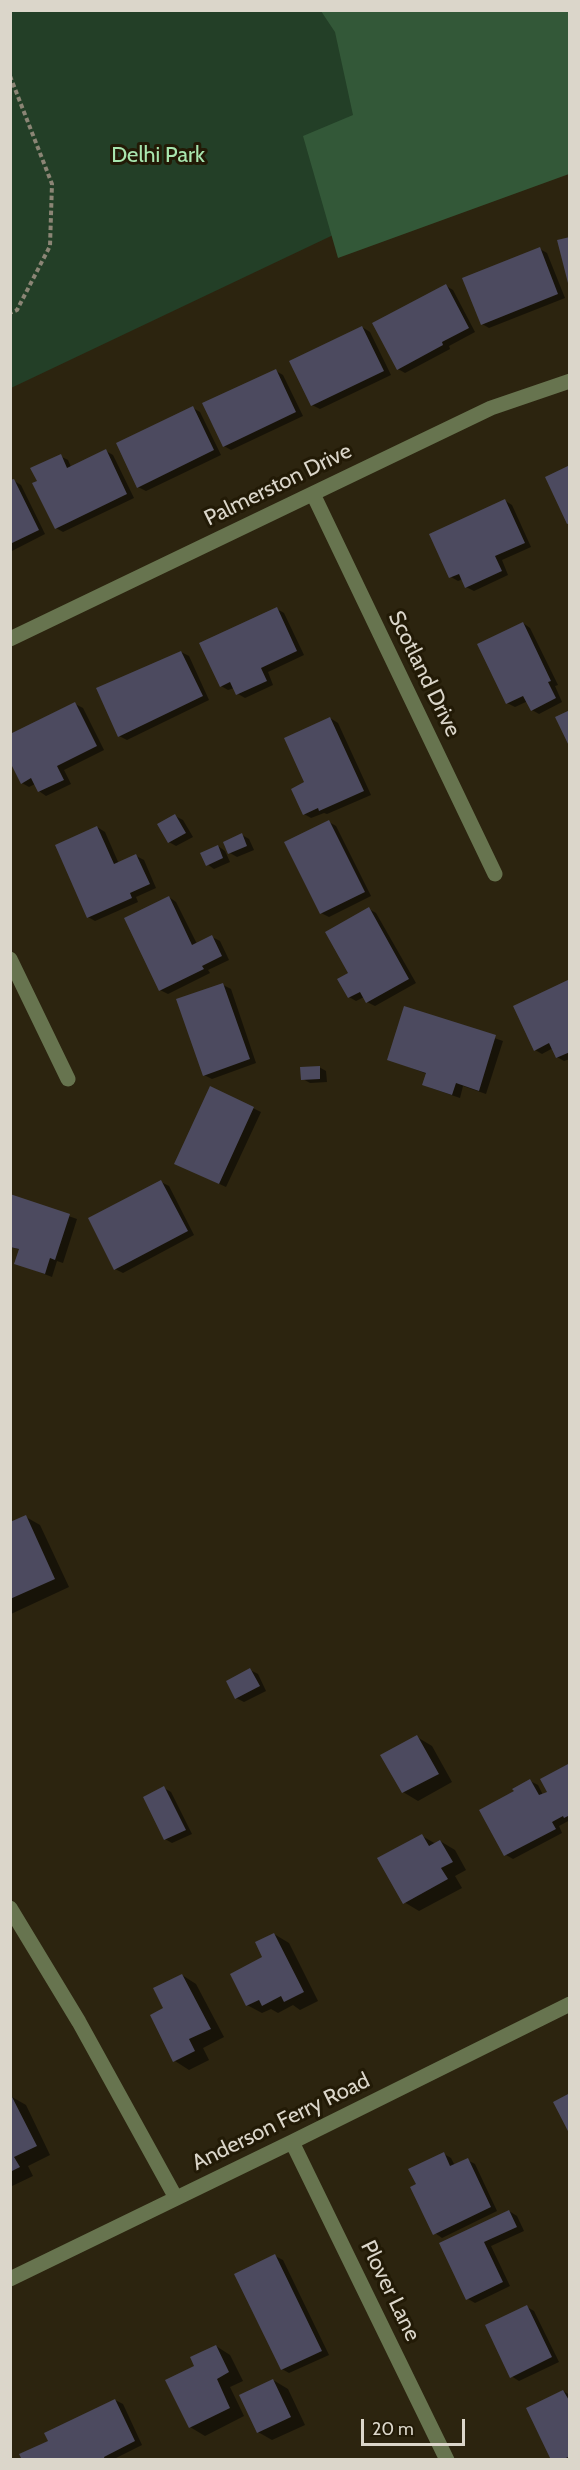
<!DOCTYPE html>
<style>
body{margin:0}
#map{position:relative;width:580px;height:2470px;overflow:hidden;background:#2c240f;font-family:Cabin,sans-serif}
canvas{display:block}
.frame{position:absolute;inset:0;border:12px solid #dbd6ca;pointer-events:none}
.scale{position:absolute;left:361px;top:2419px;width:104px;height:27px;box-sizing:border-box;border:3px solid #dbd6ca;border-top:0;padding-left:8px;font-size:18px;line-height:21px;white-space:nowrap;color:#dbd6ca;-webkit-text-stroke:4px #221a06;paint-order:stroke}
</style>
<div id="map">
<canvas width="580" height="2470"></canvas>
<div class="frame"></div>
<div class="scale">20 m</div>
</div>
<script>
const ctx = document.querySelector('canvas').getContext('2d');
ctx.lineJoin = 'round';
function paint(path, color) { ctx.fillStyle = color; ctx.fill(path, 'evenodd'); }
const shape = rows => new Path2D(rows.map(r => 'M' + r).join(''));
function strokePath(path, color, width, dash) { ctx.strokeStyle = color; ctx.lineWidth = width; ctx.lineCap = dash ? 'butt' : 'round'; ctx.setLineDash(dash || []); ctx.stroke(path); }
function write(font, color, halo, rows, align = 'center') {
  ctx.font = font + ' Cabin,sans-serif'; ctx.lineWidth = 6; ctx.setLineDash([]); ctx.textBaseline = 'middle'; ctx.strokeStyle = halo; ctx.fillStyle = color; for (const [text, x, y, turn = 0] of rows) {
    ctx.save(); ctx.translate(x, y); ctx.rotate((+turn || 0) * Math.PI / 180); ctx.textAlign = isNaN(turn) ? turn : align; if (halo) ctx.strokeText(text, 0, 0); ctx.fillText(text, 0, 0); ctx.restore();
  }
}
paint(shape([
 [10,11,569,11,569,123,11,388]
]), '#233f27');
paint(shape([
 [321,11,569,11,569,174,338,258,303,136,353,115,335,32]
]), '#335838');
paint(shape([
 [540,249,547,253,565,298,489,328,482,324],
 [446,286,453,290,475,332,449,346,450,349,405,373,398,369],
 [362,327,370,332,391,375,320,409,312,405],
 [276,371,283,375,303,416,231,450,224,446],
 [193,408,200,412,221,455,146,491,138,487],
 [106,451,113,455,134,498,63,532,56,528,60,456,68,460,71,467],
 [14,481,21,485,45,534,10,552,10,482],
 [504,500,512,505,531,547,502,560,508,575,474,591,466,587,463,579,458,581,451,577],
 [277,609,284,613,304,655,268,672,273,685,245,698,238,694,234,688,228,690,221,686],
 [523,623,530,628,558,685,555,686,562,702,539,714,532,710,528,701,515,707,507,703],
 [181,652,189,656,209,700,127,740,119,736],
 [75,704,83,708,104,750,64,770,71,784,46,796,39,791,35,784,29,787,22,783],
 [330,718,338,723,371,795,327,814,324,813,311,818,304,814],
 [175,816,183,820,193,837,176,846,169,842],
 [329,822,336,826,371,896,329,917,321,913],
 [97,827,105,832,119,864,136,856,144,860,156,888,136,897,138,902,95,921,88,917],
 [242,835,249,839,254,850,237,857,230,853],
 [218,846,225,851,230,862,214,869,207,864],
 [169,897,176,902,197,944,212,937,220,941,229,960,208,970,210,973,168,994,160,990],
 [369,909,376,913,416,983,375,1006,367,1002,364,997,356,1001,349,997,350,973],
 [570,981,570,1059,564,1061,557,1057,553,1048,542,1054,535,1050],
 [223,985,231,989,256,1063,212,1079,204,1075],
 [405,1008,503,1041,486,1094,463,1086,460,1098,431,1088,424,1084,427,1074,388,1059],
 [319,1067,326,1071,327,1082,310,1083,303,1079],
 [211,1088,261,1112,226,1187,183,1167],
 [161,1182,169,1186,194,1235,123,1273,115,1269],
 [10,1196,77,1219,63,1263,57,1261,52,1277,16,1263,21,1250,10,1247],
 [26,1517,40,1525,69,1587,11,1614,10,1524],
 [250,1670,258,1674,266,1691,244,1702,236,1698],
 [417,1737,432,1746,452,1782,418,1801,403,1792],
 [570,1765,570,1820,559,1826,562,1833,513,1859,506,1855,481,1811,516,1792,530,1781,538,1785,543,1795,549,1792],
 [164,1788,171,1792,192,1834,172,1843,165,1839],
 [422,1836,436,1844,440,1841,455,1850,466,1870,455,1876,462,1888,419,1911,404,1902],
 [274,1934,289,1943,318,2001,300,2010,293,2005,278,2013,271,2009,262,2013,247,2005],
 [182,1975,196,1984,224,2037,203,2048,209,2060,189,2070,175,2061,152,2016,165,2009],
 [12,2097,26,2105,50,2155,28,2166,33,2176,10,2187],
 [444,2154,451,2158,455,2166,467,2160,475,2164,497,2211,442,2238,435,2233,418,2185],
 [509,2211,517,2216,524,2231,491,2246,510,2286,475,2303,468,2299,441,2244],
 [275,2256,283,2260,329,2355,289,2373,282,2369],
 [527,2307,534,2311,559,2362,519,2381,511,2376],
 [216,2346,230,2355,243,2381,230,2387,244,2416,205,2436,190,2427,196,2367],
 [273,2380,288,2389,305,2425,272,2440,258,2432],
 [563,2391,570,2395,570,2460,553,2460],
 [115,2400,123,2404,142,2445,112,2460,24,2460]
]), '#0007');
paint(shape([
 [570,237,570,287,569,287,557,240],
 [540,247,558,294,481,325,462,278],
 [446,284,469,328,442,342,443,345,397,370,372,323],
 [362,326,384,371,311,406,289,361],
 [276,369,296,412,223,447,202,403],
 [193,406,214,450,137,488,116,443],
 [106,449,127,494,55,529,32,483,37,481,30,468,61,454,67,468],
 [570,465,570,523,567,524,545,477],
 [14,479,39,530,10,544,10,480],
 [505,499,525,543,495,556,502,571,465,588,459,574,449,578,429,534],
 [277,607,297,651,261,668,267,681,236,695,230,682,220,687,199,643],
 [523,622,551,681,548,682,556,698,531,711,523,696,506,704,477,644],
 [181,651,203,696,118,737,96,688],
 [75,702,97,746,57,766,64,780,38,792,31,778,21,784,10,762,10,734],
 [570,710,570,748,555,717],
 [330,717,364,791,319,811,318,808,303,815,291,789,304,782,284,738],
 [175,814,186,833,168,843,157,824],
 [329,820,365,892,320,914,284,842],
 [97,826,114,864,136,854,150,884,130,893,132,898,87,918,55,845],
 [242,833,247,846,228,854,223,842],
 [218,845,223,858,206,866,200,853],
 [169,896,192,945,212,935,222,956,202,966,204,969,159,991,124,918],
 [369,907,409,979,366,1003,360,992,348,998,337,979,348,973,325,932],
 [570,979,570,1052,556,1058,549,1043,534,1051,513,1006],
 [223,983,250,1059,203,1076,176,999],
 [404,1006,496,1035,479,1091,456,1083,452,1095,422,1085,426,1073,387,1060],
 [320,1066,320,1079,301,1080,300,1067],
 [210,1086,254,1107,219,1184,174,1164],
 [161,1180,188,1231,114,1270,88,1218],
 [10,1194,70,1214,55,1260,50,1258,45,1274,14,1264,19,1249,10,1247],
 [26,1515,55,1579,10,1599,10,1522],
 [250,1668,260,1686,235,1699,226,1681],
 [417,1735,439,1774,402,1793,380,1755],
 [570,1763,570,1815,564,1818,563,1816,552,1822,556,1829,504,1856,479,1810,514,1791,512,1789,530,1779,539,1795,547,1792,540,1779],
 [164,1786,186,1830,164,1840,143,1797],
 [422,1834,429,1846,440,1840,453,1862,441,1868,448,1879,403,1904,377,1858],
 [274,1933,304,1992,284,2002,281,1996,262,2006,259,2000,246,2006,230,1974,262,1957,255,1942],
 [182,1974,211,2029,189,2039,195,2051,173,2062,150,2015,163,2008,153,1988],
 [10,2093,37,2146,14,2157,20,2167,10,2172],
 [570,2093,570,2135,553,2102],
 [444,2152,450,2166,468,2158,491,2207,433,2235,410,2187,416,2184,408,2169],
 [509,2210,517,2227,484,2242,503,2282,466,2300,439,2243],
 [275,2254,322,2351,281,2370,234,2274],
 [527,2305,552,2357,510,2378,485,2325],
 [216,2345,229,2372,217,2379,230,2408,189,2428,165,2380,194,2366,190,2357],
 [273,2379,291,2417,257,2433,239,2395],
 [563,2390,570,2402,570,2456,562,2460,551,2460,526,2408],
 [115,2399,135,2441,104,2457,105,2460,22,2460,19,2454,48,2441,44,2433]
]), '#4c4a5f');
strokePath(shape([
 [10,76,52,184,50,246,17,310,10,313]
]), '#8b8575', 4, [4.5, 3]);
strokePath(shape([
 [313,494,495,874],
 [10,639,491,408,570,381],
 [10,959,68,1079],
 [10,1908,79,2022,176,2198],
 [292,2142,447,2460],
 [10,2279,292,2142,570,2004]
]), '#67744f', 15);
write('22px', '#a8e6af', '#221a06', [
 ["Delhi Park",158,156]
]);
write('22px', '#dbd6ca', '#221a06', [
 ["Palmerston Drive",278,485,-26],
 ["Scotland Drive",424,674,64],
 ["Anderson Ferry Road",281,2122,-26],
 ["Plover Lane",390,2291,64]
]);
</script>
